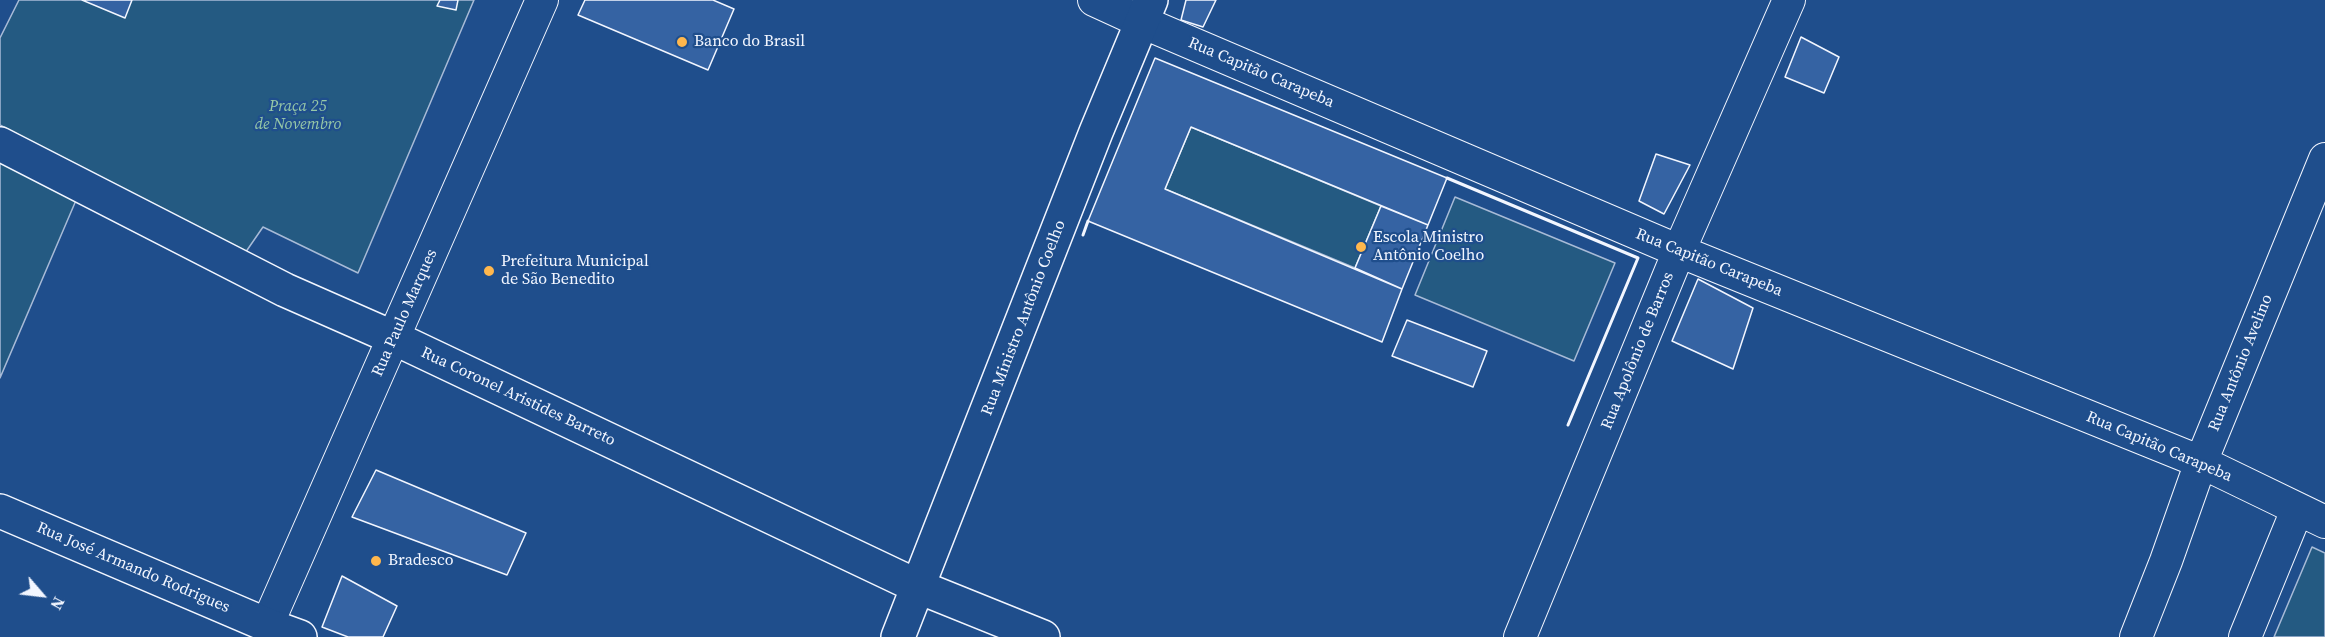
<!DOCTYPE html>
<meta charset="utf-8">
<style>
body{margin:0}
#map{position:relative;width:2325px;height:637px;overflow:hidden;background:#1f4e8c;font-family:"Source Serif 4",serif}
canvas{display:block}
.north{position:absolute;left:12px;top:565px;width:60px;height:60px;-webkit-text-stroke:4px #1f4e8c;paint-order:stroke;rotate:118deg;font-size:16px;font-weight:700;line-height:24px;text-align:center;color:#f2f6ff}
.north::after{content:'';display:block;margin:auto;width:21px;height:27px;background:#f2f6ff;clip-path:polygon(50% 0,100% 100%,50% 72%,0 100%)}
</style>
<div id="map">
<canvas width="2325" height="637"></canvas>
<div class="north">N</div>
</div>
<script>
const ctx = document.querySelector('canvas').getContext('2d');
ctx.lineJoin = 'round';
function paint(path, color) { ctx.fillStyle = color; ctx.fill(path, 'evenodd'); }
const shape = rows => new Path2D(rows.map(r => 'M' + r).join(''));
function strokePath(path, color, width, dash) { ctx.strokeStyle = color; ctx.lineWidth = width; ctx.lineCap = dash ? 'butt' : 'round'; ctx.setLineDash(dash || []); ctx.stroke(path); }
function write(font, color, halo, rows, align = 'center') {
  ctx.font = font + ' "Source Serif 4",serif'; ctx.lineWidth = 4.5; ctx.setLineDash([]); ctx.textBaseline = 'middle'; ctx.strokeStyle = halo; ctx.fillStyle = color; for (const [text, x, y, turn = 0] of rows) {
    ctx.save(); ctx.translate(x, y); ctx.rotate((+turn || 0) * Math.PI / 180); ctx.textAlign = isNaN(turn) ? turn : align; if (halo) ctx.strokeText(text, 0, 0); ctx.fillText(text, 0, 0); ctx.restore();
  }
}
const green = shape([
 [19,0,474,0,358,273,263,227,243,256,0,125,0,38,19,0],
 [1191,127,1381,206,1355,268,1165,189,1191,127],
 [0,160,77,198,0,378,0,160],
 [1455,197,1615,263,1574,361,1415,295,1455,197],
 [2312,547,2325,553,2325,637,2274,637,2312,547]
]);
paint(green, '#245a82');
strokePath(green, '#a8bbd7', 1.5);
const building = shape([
 [82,0,132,0,125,18,82,0],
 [440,0,458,0,456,10,437,6,440,0],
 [585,0,713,0,734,9,708,70,578,15,585,0],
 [1186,0,1216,0,1203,27,1181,20,1186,0],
 [1801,37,1839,57,1824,93,1785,77,1801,37],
 [1155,58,1447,178,1428,225,1191,127,1165,189,1402,289,1382,342,1088,221,1155,58],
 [1656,154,1690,165,1664,214,1639,201,1656,154],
 [1381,206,1428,225,1402,289,1355,268,1381,206],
 [1698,279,1753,308,1733,369,1672,341,1698,279],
 [1407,320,1487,351,1473,387,1392,356,1407,320],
 [376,470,526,533,507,575,352,517,376,470],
 [342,576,397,606,383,637,348,637,322,627,342,576]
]);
paint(building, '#3563a3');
strokePath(building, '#f2f6ff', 1.5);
const street = shape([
 [1094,0,1142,22,1679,251,2201,462,2325,522],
 [267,625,542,0],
 [1520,637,1679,251,1789,0],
 [2136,637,2166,561,2201,462,2325,159],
 [2245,637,2297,510]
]);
const secondary = shape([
 [0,144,285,290,394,338,919,587,1043,637],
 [0,511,267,625,300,637],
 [898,637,1096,132,1151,0]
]);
strokePath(street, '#f2f6ff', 34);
strokePath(secondary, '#f2f6ff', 36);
strokePath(street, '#1f4e8c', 32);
strokePath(secondary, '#1f4e8c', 33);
strokePath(shape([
 [1447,178,1638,258,1568,425],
 [1083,235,1088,221]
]), '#f2f6ff', 3);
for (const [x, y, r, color] of [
 [682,42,6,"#ffb74d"],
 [1361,247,6,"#ffb74d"],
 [489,271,6,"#ffb74d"],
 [376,561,6,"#ffb74d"]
]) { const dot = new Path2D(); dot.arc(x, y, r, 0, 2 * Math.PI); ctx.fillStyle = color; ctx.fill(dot); strokePath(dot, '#1f4e8c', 2); }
write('16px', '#f2f6ff', '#1f4e8c', [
 ["Banco do Brasil",694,42],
 ["Escola Ministro",1373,238],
 ["Antônio Coelho",1373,256],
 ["Prefeitura Municipal",501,262],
 ["de São Benedito",501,280],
 ["Bradesco",388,561]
], 'left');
write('16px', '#f2f6ff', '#1f4e8c', [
 ["Rua Capitão Carapeba",1261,73,23],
 ["Rua Capitão Carapeba",1709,263,22],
 ["Rua Paulo Marques",405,313,-66],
 ["Rua Ministro Antônio Coelho",1024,318,-69],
 ["Rua Apolônio de Barros",1638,351,-68],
 ["Rua Antônio Avelino",2241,363,-68],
 ["Rua Coronel Aristides Barreto",518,397,25],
 ["Rua Capitão Carapeba",2159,447,23],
 ["Rua José Armando Rodrigues",133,568,23]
]);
write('italic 16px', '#97c8a6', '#1f4e8c', [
 ["Praça 25",298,107],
 ["de Novembro",298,125]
]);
</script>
